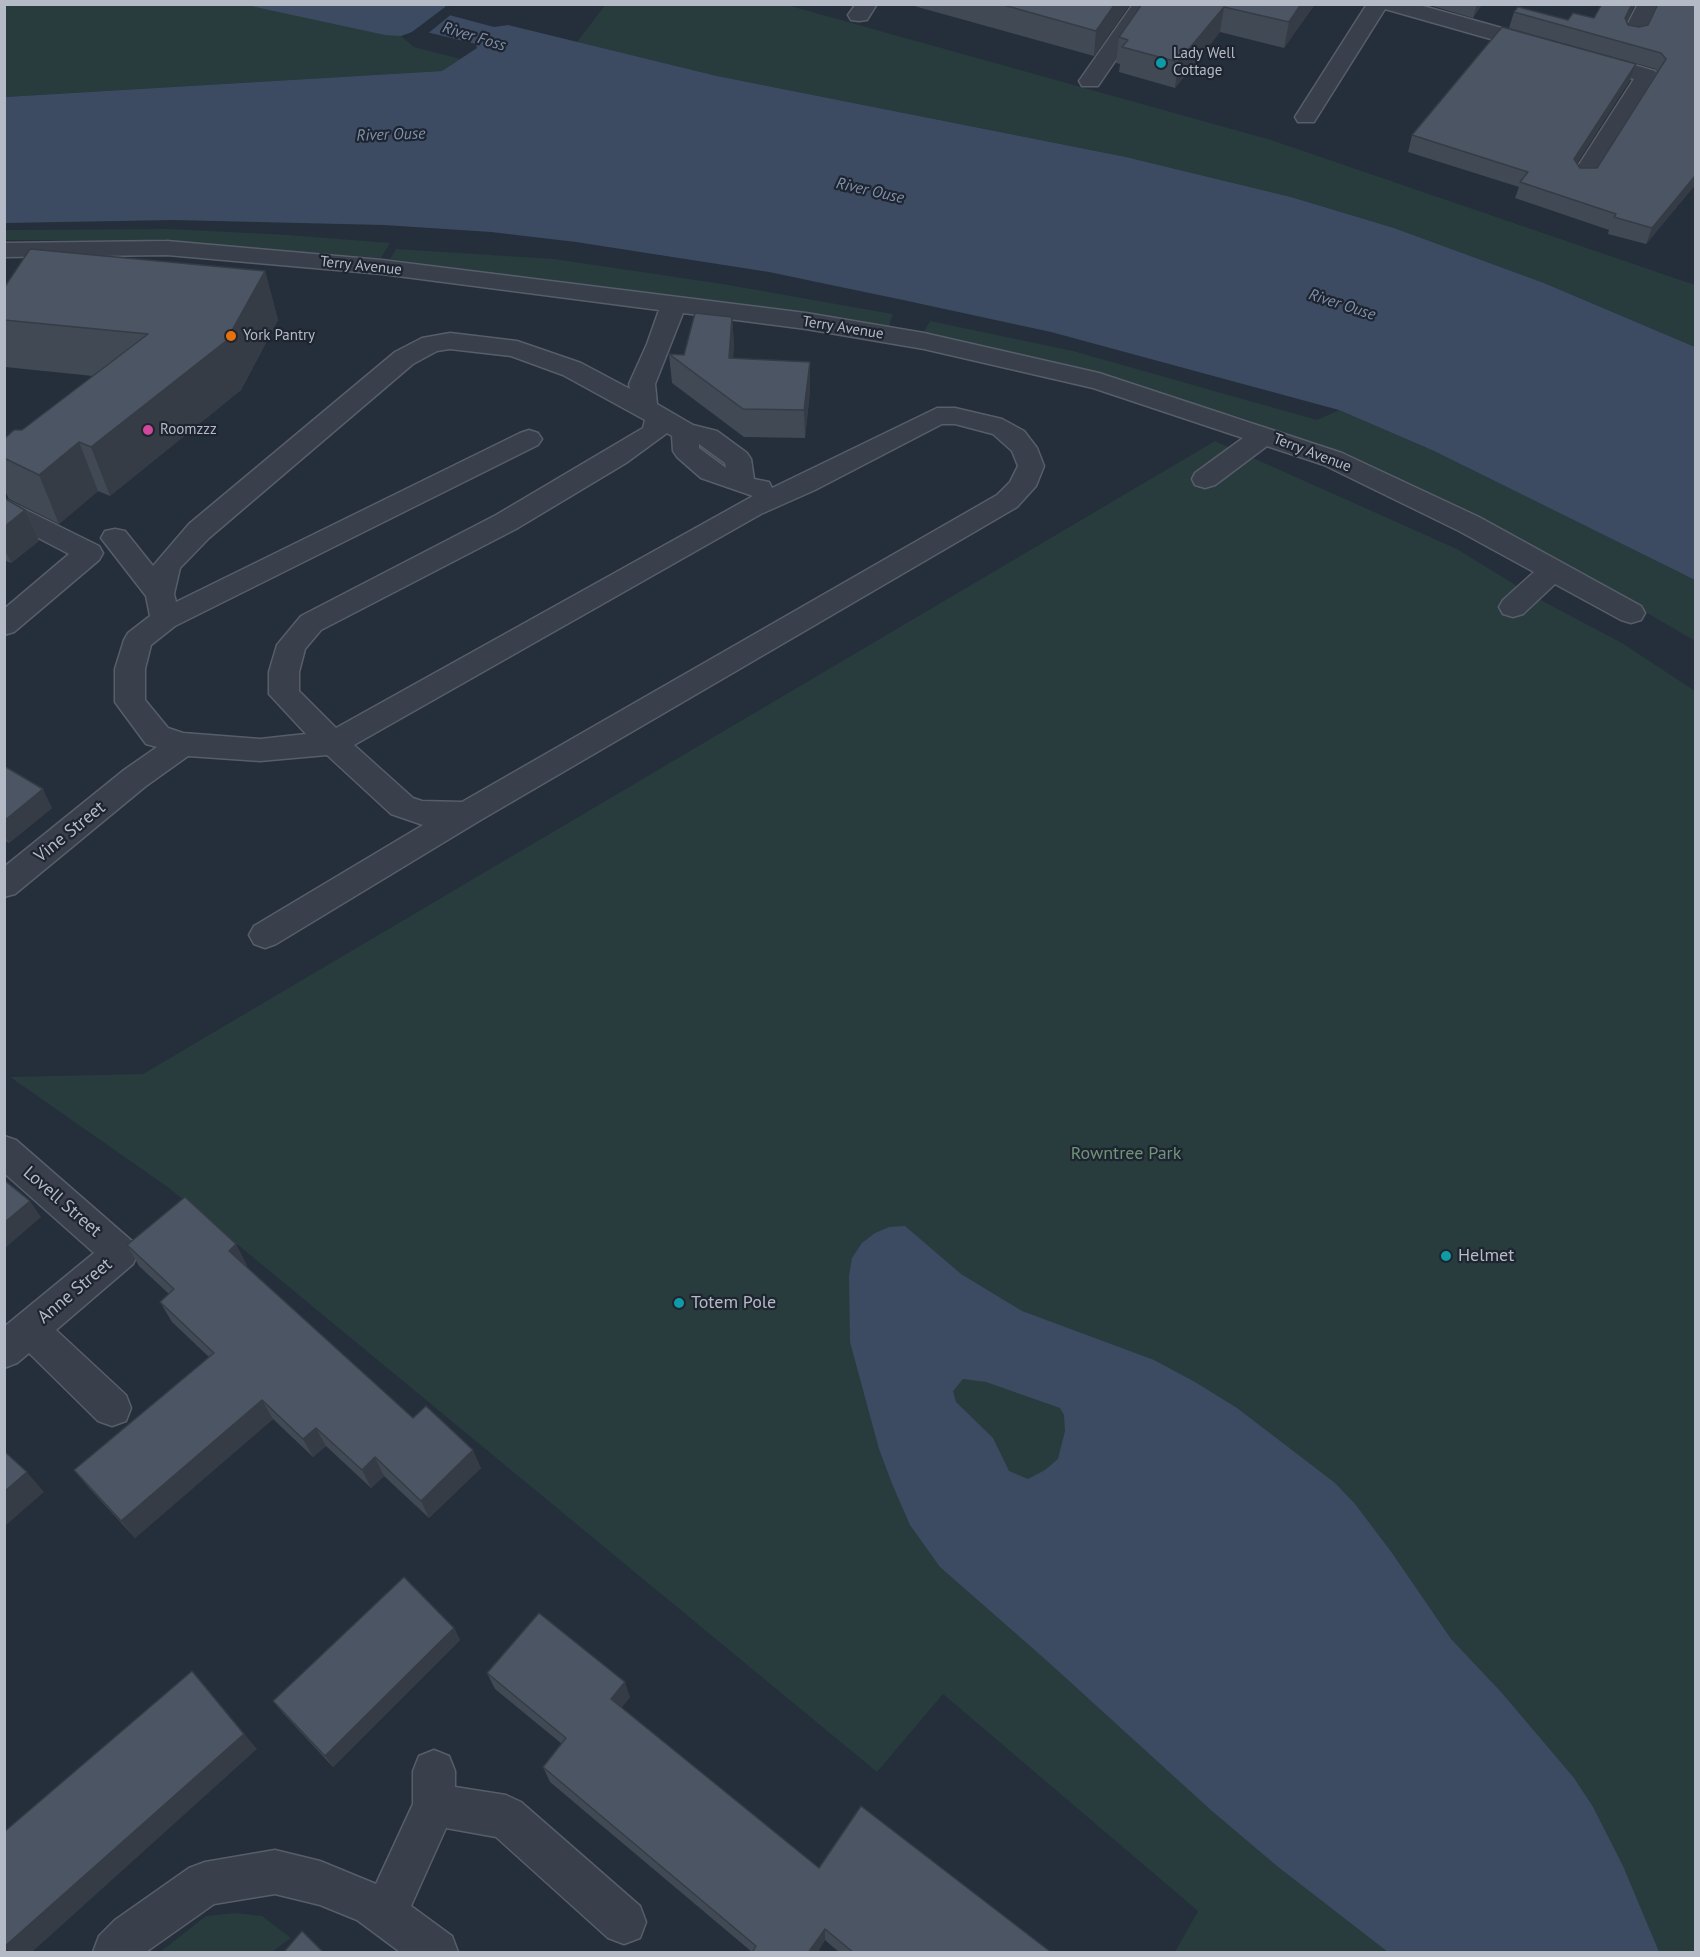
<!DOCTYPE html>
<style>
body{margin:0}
#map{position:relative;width:1700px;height:1957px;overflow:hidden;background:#252e3b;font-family:"PT Sans",sans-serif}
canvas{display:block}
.frame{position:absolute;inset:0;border:6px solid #b5bbc6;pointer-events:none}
</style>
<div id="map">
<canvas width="1700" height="1957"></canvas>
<div class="frame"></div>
</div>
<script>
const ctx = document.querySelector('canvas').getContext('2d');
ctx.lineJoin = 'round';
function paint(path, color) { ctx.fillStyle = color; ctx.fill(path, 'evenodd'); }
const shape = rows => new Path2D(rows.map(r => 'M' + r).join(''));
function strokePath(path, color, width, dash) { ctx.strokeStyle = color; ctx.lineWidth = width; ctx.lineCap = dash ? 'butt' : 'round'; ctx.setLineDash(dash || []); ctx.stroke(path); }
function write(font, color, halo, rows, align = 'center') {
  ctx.font = font + ' "PT Sans",sans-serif'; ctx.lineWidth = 4.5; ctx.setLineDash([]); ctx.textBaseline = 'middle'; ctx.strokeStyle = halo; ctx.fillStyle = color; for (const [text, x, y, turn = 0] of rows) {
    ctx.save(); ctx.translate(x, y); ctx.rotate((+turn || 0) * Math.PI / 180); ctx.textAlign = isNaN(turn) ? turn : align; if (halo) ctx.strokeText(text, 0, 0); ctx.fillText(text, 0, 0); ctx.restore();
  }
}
paint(shape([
 [606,4,787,5,1271,140,1695,285,1695,347,1544,283,1394,228,1291,197,1126,157,717,76,577,42],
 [4,5,246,5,401,36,414,47,461,59,442,71,5,97],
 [170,229,289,235,390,243,381,258,151,241,5,240,4,230],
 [396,249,554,259,723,284,893,314,888,329,390,259],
 [930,321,1073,351,1317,420,1339,410,1434,451,1695,580,1695,641,1524,541,1402,481,1246,419,1031,357,923,333],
 [1215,441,1457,549,1535,597,1622,643,1695,691,1695,1952,1175,1952,1198,1911,943,1694,877,1772,169,1188,10,1077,143,1074],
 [236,1913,262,1916,291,1938,272,1952,160,1952,206,1916]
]), '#283b3d');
paint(shape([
 [246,5,445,5,449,15,494,27,508,25,717,76,1126,157,1291,197,1394,228,1544,283,1695,347,1695,580,1434,451,1339,410,1051,332,903,300,769,272,576,242,491,232,384,225,174,220,5,223,5,97,442,71,477,48,476,44,418,30,401,36,385,35],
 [905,1226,961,1274,1022,1311,1154,1360,1195,1382,1237,1408,1335,1483,1355,1504,1392,1553,1451,1639,1501,1692,1574,1778,1593,1807,1623,1866,1659,1952,1388,1952,1277,1866,1212,1811,1045,1659,940,1567,910,1525,893,1486,879,1449,850,1342,849,1276,852,1258,862,1243,875,1233,889,1227],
 [963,1379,986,1382,1060,1408,1064,1415,1065,1431,1058,1459,1045,1470,1028,1479,1009,1471,993,1438,956,1402,953,1391]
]), '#3c4b62');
paint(shape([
 [449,4,453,13,426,35,418,33,404,38]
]), '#252e3b');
const minor = shape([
 [856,4,877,4,867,20,859,21,851,20,848,15,856,4],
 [1133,4,1154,4,1098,86,1082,86,1079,81,1133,4],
 [1367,4,1416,4,1548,41,1551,46,1548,51,1540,53,1385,9,1314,122,1298,122,1295,117,1367,4],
 [1638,4,1659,4,1641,40,1633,41,1625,40,1622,35,1638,4],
 [1589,52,1655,71,1658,76,1591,182,1583,184,1575,182,1571,177,1634,79,1581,64,1578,59,1581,54,1589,52],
 [167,241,382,260,806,313,924,333,1099,373,1342,453,1479,517,1641,606,1645,613,1641,620,1631,623,1621,620,1555,584,1523,614,1513,617,1503,614,1499,607,1503,600,1534,572,1459,531,1324,465,1267,446,1215,485,1205,488,1195,485,1192,479,1195,473,1243,438,1093,388,924,349,806,329,683,313,655,384,657,404,693,425,717,431,747,453,751,459,754,479,769,482,772,488,937,408,955,408,1002,419,1024,431,1037,448,1044,466,1036,486,1017,507,479,821,276,944,265,948,254,944,249,935,254,926,423,825,391,814,327,755,260,761,188,756,146,786,15,894,4,897,4,867,124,770,157,747,146,744,115,702,115,669,124,640,128,633,150,616,146,596,101,538,105,531,115,529,125,531,153,566,189,524,395,352,422,338,450,333,517,341,581,363,630,389,629,384,647,344,659,310,382,274,167,255,4,257,4,243,167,241],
 [450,349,511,356,563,375,645,420,643,428,496,515,301,616,277,645,269,672,269,694,306,734,260,739,183,733,168,728,145,700,145,669,151,645,175,626,538,445,542,439,538,433,529,430,520,433,176,602,174,594,180,568,209,538,413,364,437,351,450,349],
 [942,424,955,424,993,434,1012,451,1018,466,1010,482,997,495,462,802,422,801,413,798,354,745,761,514,815,490,942,424],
 [667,433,672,436,673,451,677,457,701,478,753,496,336,728,299,691,299,672,305,649,321,630,516,529,626,463,667,433],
 [699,444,725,463,726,468,699,448,699,444],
 [4,499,99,546,103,553,99,560,14,632,4,635,4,609,69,554,4,520,4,499],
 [4,1136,16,1140,133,1242,138,1253,133,1264,56,1330,126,1395,131,1408,126,1421,112,1426,98,1421,29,1353,17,1363,4,1368,4,1327,94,1253,4,1173,4,1136],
 [434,1750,449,1756,455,1771,455,1787,506,1795,521,1802,640,1906,646,1922,640,1938,624,1944,608,1938,496,1837,446,1828,411,1906,452,1936,458,1952,400,1952,357,1920,320,1905,275,1894,214,1904,146,1952,93,1952,99,1936,115,1920,189,1868,205,1862,275,1850,320,1861,376,1884,413,1804,413,1771,419,1756,434,1750]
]);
strokePath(minor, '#575e69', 3);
paint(minor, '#39404b');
paint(shape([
 [907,4,1130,4,1094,56],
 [1142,4,1315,4,1284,48,1220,32,1175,88,1119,72,1120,64,1116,63,1119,37],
 [1426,4,1482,4,1473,18],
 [1635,4,1627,21,1628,25,1639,27,1648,25,1658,4,1695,185,1646,244,1608,234,1609,230,1515,198,1519,187,1408,152,1412,135,1630,80,1577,163,1580,168,1597,168,1657,71,1656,69,1509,28,1514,12,1568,20,1594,18],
 [265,271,278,320,241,390,110,496,98,491,59,524,9,499,4,489,4,439,22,430,93,376,5,367,4,288],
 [732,317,734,345,733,358,810,391,805,438,744,437,672,383,669,354,684,355],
 [4,498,25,510,39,541,11,563,4,560],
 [4,766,52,808,9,843,4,840],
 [127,1245,247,1265,246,1266,413,1418,481,1468,429,1518,384,1476,371,1488,326,1446,313,1457,273,1419,135,1538,89,1488,74,1470,209,1357,172,1322,160,1302,169,1294,139,1266],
 [454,1628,460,1640,333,1767,282,1712,273,1701],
 [487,1673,630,1697,621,1708,819,1868,1052,1953,840,1953,825,1940,817,1953,752,1953,752,1952,550,1782,543,1767,562,1744,495,1689]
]), '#414955');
paint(shape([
 [1115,4,1130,4,1094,56,1096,31],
 [1301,4,1315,4,1284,48,1289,22],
 [1477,4,1482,4,1473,18],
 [1632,4,1635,4,1620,34,1625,18],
 [1224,7,1220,32,1175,88,1178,62],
 [1636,64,1630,80,1569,176,1574,159],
 [1695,176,1695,185,1646,244,1652,228],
 [265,271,278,320,241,390,110,496,91,447],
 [732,317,734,345,730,386,729,358],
 [810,362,810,391,805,438,804,410],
 [79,442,98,491,59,524,39,475],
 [25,510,39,541,11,563,4,548,4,527],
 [43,789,52,808,9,843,4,834,4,821],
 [30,1201,41,1217,4,1249,4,1223],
 [236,1244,247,1265,240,1271,229,1251],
 [262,1400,273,1419,135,1538,121,1521],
 [316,1428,326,1446,313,1457,303,1439],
 [473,1450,481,1468,429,1518,421,1501],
 [375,1457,384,1476,371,1488,362,1470],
 [27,1472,44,1492,4,1527,4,1492],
 [454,1628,460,1640,333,1767,325,1756],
 [192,1671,257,1749,31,1953,4,1953,4,1947],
 [625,1682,630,1697,616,1715,611,1699],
 [825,1929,825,1940,817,1953,808,1953]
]), '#353c45');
const building = shape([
 [1000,4,1115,4,1096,31,1000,4],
 [1142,4,1301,4,1289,22,1224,7,1178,62,1122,47,1128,40,1119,37,1142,4],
 [1602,4,1632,4,1625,18,1628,25,1639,27,1648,25,1658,4,1695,4,1695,176,1652,228,1614,217,1616,214,1520,182,1528,172,1412,135,1502,27,1636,64,1574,159,1580,168,1597,168,1666,59,1661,53,1514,12,1518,7,1568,20,1573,13,1594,18,1602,4],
 [30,249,265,271,226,341,91,447,79,442,39,475,4,458,4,439,14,430,22,430,148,334,4,320,4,288,30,249],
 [695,313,732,317,729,358,810,362,804,410,743,409,669,354,684,355,695,313],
 [4,498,25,510,4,527,4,498],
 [4,766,43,789,4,821,4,766],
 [4,1180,30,1201,4,1223,4,1180],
 [185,1197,236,1244,229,1251,413,1418,426,1406,473,1450,421,1501,375,1457,362,1470,316,1428,303,1439,262,1400,121,1521,74,1470,214,1353,160,1302,174,1289,127,1245,185,1197],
 [4,1451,27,1472,4,1492,4,1451],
 [404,1577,454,1628,325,1756,273,1701,404,1577],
 [539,1613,625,1682,611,1699,819,1868,861,1806,1052,1953,854,1953,825,1929,808,1953,752,1953,756,1946,543,1767,566,1738,487,1673,539,1613],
 [192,1671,244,1734,4,1947,4,1832,192,1671],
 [302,1931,324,1953,283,1953,302,1931]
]);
paint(building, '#4c5563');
strokePath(building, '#353c45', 1.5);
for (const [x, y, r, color] of [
 [1161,63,6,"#0f9aa8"],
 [231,336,6,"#e8710a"],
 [148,430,6,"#d1479c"],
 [1446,1256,6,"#0f9aa8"],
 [679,1303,6,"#0f9aa8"]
]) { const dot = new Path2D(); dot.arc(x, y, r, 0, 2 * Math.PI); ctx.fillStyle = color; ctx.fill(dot); strokePath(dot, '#1e2530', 2); }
write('15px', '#b5bbc6', '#1e2530', [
 ["Lady Well",1173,54],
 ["Cottage",1173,71],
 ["York Pantry",243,336],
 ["Roomzzz",160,430]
], 'left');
write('15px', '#b5bbc6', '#1e2530', [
 ["Terry Avenue",361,266,6],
 ["Terry Avenue",843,328,9],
 ["Terry Avenue",1312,453,21]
]);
write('italic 16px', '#7f90ab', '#1e2530', [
 ["River Foss",474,37,17],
 ["River Ouse",391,135,-2],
 ["River Ouse",870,191,13],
 ["River Ouse",1342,305,18]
]);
write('18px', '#b5bbc6', '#1e2530', [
 ["Vine Street",70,832,-39],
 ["Lovell Street",62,1202,41],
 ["Anne Street",75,1291,-40]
]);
write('18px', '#6e9578', '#1e2530', [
 ["Rowntree Park",1126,1154]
]);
write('18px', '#b5bbc6', '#1e2530', [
 ["Helmet",1458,1256],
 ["Totem Pole",691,1303]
], 'left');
</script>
